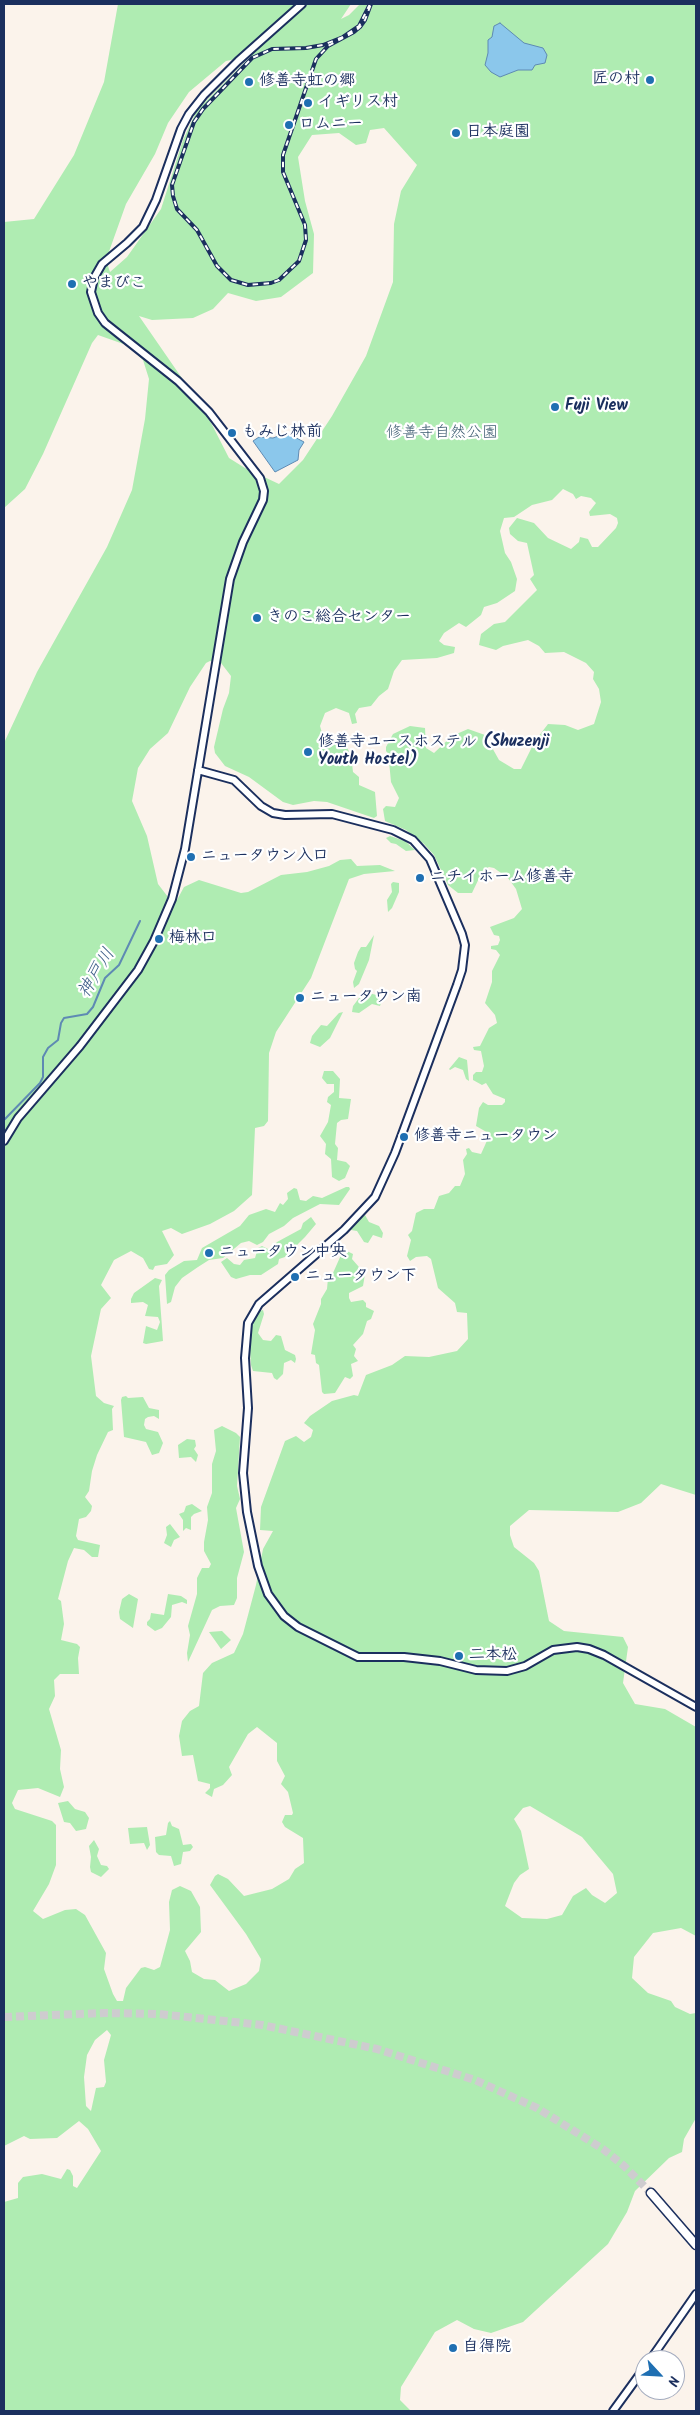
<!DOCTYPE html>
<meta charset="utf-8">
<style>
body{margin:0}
#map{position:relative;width:700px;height:2415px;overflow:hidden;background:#fbf3eb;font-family:Kalam,sans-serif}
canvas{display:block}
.frame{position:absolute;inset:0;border:5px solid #1b2f5e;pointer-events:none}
.north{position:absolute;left:635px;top:2350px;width:50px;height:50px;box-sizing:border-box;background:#fff;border:1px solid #a4acbf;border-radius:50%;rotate:115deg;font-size:14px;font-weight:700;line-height:20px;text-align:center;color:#1b2f5e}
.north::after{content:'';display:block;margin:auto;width:18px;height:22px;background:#1f6fb2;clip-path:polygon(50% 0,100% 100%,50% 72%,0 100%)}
</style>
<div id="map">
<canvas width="700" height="2415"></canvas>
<div class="frame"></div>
<div class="north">N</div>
</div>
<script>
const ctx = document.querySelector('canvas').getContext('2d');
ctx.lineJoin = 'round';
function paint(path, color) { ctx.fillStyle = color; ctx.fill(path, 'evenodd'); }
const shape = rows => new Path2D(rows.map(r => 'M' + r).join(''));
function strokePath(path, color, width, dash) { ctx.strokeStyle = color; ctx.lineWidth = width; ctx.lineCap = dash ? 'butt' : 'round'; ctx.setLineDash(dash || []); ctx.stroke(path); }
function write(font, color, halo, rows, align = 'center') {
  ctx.font = font + ' Kalam,"Klee One",sans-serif'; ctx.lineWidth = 4.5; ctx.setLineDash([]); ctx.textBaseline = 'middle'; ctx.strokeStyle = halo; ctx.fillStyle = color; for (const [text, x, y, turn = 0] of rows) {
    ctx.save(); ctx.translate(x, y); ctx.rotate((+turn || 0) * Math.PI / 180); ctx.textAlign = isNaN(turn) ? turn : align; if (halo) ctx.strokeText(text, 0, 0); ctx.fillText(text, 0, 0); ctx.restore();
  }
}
paint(shape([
 [118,4,351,4,341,19,349,15,360,4,696,4,696,1495,661,1484,641,1503,618,1512,529,1510,510,1526,510,1535,514,1547,534,1563,539,1571,549,1621,564,1631,623,1637,628,1647,623,1683,635,1704,665,1709,696,1727,696,1936,681,1928,653,1933,634,1957,632,1978,648,1993,671,2001,675,2007,690,2014,696,2013,696,2118,684,2139,682,2152,669,2158,635,2191,627,2212,608,2244,523,2322,491,2333,474,2329,457,2320,435,2332,401,2387,400,2400,411,2411,4,2411,4,2202,18,2198,18,2183,23,2177,42,2174,61,2179,67,2169,70,2170,73,2176,73,2186,77,2188,101,2151,88,2129,79,2121,57,2138,30,2139,24,2136,4,2146,4,743,37,672,107,547,132,490,145,419,149,379,143,360,129,346,98,335,92,343,43,454,25,489,4,508,4,222,34,219,74,155,104,82],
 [251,56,197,110,183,140,161,209,127,257,110,272,106,260,126,204,155,154,168,123,189,92,226,61],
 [384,128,417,165,401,191,394,224,393,282,366,356,332,416,303,460,279,484,245,468,229,458,206,413,139,316,152,320,193,318,213,309,228,293,256,301,281,297,313,273,314,234,305,201,298,157,312,135,339,133,356,145,366,143,370,130],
 [563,489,573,494,576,499,581,496,591,498,596,503,589,512,590,516,610,514,617,518,618,523,616,528,598,547,592,547,588,539,580,537,579,542,571,549,548,538,534,523,517,518,509,528,510,534,518,541,527,543,534,575,530,579,537,590,505,622,494,624,481,634,479,645,496,650,503,646,528,640,539,646,545,653,564,652,586,663,594,672,593,679,599,689,601,702,594,724,578,730,565,725,548,724,535,741,521,769,514,769,499,760,485,735,468,729,452,736,434,753,426,748,425,728,410,726,393,734,386,747,386,751,391,757,389,761,391,782,399,798,395,807,386,806,383,809,385,821,406,830,424,844,434,855,448,885,458,893,472,893,483,870,489,867,494,868,508,878,516,889,522,909,514,918,490,927,494,935,499,936,500,940,498,945,491,946,491,949,496,950,500,955,492,971,492,982,485,1003,495,1015,497,1023,489,1028,480,1046,473,1047,474,1050,481,1051,484,1066,482,1072,476,1072,473,1075,473,1080,482,1085,486,1083,493,1094,505,1099,505,1102,502,1105,488,1105,483,1102,479,1108,476,1126,490,1134,481,1154,472,1152,469,1148,466,1149,467,1154,463,1160,465,1174,460,1186,455,1186,449,1193,439,1196,434,1209,424,1209,416,1213,412,1231,408,1235,411,1240,407,1256,410,1261,416,1257,427,1256,431,1259,438,1288,455,1303,457,1312,467,1313,468,1339,457,1351,429,1357,405,1356,392,1365,366,1375,358,1396,354,1395,332,1401,310,1416,304,1423,313,1430,311,1437,304,1442,296,1436,285,1441,261,1507,260,1530,273,1531,263,1549,256,1585,243,1634,234,1653,212,1663,203,1673,199,1706,190,1711,182,1721,179,1736,182,1756,193,1755,198,1781,210,1784,210,1788,205,1793,212,1797,214,1789,223,1785,232,1775,229,1767,248,1734,257,1727,277,1743,277,1761,285,1776,281,1784,288,1792,293,1813,292,1815,285,1815,282,1822,285,1827,303,1838,304,1863,295,1869,289,1879,272,1889,244,1896,228,1879,218,1874,215,1876,210,1885,246,1934,261,1959,259,1971,246,1984,229,1991,215,1980,204,1979,192,1972,190,1961,185,1951,201,1932,200,1907,191,1891,180,1886,172,1890,169,1902,170,1930,160,1967,154,1970,145,1967,141,1968,126,1988,123,2001,117,2001,113,1994,104,1969,106,1953,85,1915,76,1909,65,1910,43,1919,33,1911,49,1884,56,1865,56,1825,52,1821,15,1809,12,1803,18,1790,38,1788,60,1797,64,1787,60,1769,61,1750,49,1709,55,1696,54,1680,60,1674,79,1674,78,1658,80,1647,77,1644,61,1640,64,1624,61,1601,58,1599,68,1561,74,1548,84,1550,92,1557,98,1557,100,1545,78,1540,76,1536,79,1519,86,1517,91,1511,92,1506,85,1497,89,1491,92,1471,97,1455,108,1432,113,1430,112,1409,114,1406,104,1403,96,1396,91,1356,101,1309,111,1298,101,1285,114,1260,131,1251,143,1258,149,1269,153,1270,155,1266,167,1264,174,1255,162,1231,171,1228,182,1234,210,1224,234,1211,252,1195,255,1128,264,1126,268,1121,269,1053,276,1032,311,978,349,879,364,874,395,871,380,865,357,866,351,859,340,860,329,866,307,872,281,875,248,892,241,893,199,880,184,887,177,900,168,897,158,884,147,836,132,801,138,768,150,749,168,733,190,687,206,663,210,661,221,663,231,676,229,693,223,709,214,747,215,753,225,766,249,777,283,802,293,805,314,801,327,802,374,818,377,816,375,792,359,785,359,777,353,772,351,755,346,746,324,740,320,726,325,713,336,708,349,713,352,724,357,723,355,714,359,708,371,706,379,696,388,689,394,671,402,660,437,658,454,653,455,647,444,645,439,641,444,633,459,623,466,627,481,615,484,607,497,603,515,591,517,579,511,562,505,553,500,531,504,518,514,517,532,505,552,500],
 [530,1806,582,1837,613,1874,617,1893,605,1903,592,1895,586,1888,573,1896,562,1915,547,1919,522,1918,505,1906,514,1883,520,1875,529,1869,521,1831,514,1819,523,1808],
 [107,2030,111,2035,104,2060,106,2082,104,2087,96,2088,91,2111,86,2106,84,2077,87,2055,95,2040],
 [390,836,405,841,415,850,406,851,396,844,391,843,386,838],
 [393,882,399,883,399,892,392,908,388,912,387,900,392,892,391,884],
 [374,935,369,960,359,984,354,988,353,982,357,971,355,969,354,963,358,952,361,947,366,947],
 [369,993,380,996,382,999,380,1006,372,1004,359,1013,352,1012,353,1006,362,994],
 [343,1012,330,1038,320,1047,310,1043,312,1036,321,1025,327,1026,339,1013],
 [459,1057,467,1060,469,1081,466,1079,463,1070,455,1067,450,1070,449,1069],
 [324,1071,333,1071,340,1079,339,1098,351,1099,348,1119,341,1120,337,1123,335,1144,338,1148,337,1160,346,1162,350,1166,345,1178,339,1181,332,1177,331,1159,325,1154,326,1144,320,1136,328,1122,331,1105,327,1102,328,1097,334,1092,334,1084,327,1084,322,1078],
 [346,1187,349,1187,350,1189,339,1205,320,1204,293,1218,284,1226,269,1234,263,1242,257,1245,249,1241,241,1243,223,1258,209,1260,198,1267,182,1278,175,1287,171,1302,167,1304,165,1275,169,1270,184,1261,197,1260,202,1248,240,1226,249,1215,266,1209,275,1212,280,1203,283,1205,288,1199,287,1193,294,1188,297,1189,300,1200,306,1201,313,1196,322,1198],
 [365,1215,369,1222,379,1226,383,1233,382,1238,373,1235,368,1243,364,1242,357,1231,351,1230,352,1225],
 [311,1217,316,1224,305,1237,285,1257,279,1259,278,1264,261,1275,250,1275,236,1279,231,1277,221,1262,227,1258,234,1264,240,1265,244,1260,255,1258,258,1248,262,1246,270,1250,277,1242,301,1229,303,1223],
 [347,1251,353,1254,352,1259,365,1274,363,1286,349,1293,349,1298,351,1302,363,1300,366,1303,366,1307,374,1311,371,1319,367,1321,363,1334,353,1345,356,1349,354,1356,358,1361,351,1364,353,1376,350,1379,345,1377,335,1393,324,1394,322,1392,319,1365,316,1363,315,1355,311,1354,315,1330,313,1324,321,1304,321,1299,327,1289,328,1278,333,1273,341,1255],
 [155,1278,162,1280,159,1286,163,1341,146,1344,143,1343,146,1326,157,1330,160,1322,158,1317,145,1316,148,1305,143,1302,131,1303,131,1299,134,1293],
 [263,1310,264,1314,258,1333,263,1340,271,1341,276,1335,281,1336,285,1350,295,1355,296,1359,295,1363,291,1360,284,1363,283,1374,277,1380,274,1378,272,1373,253,1371,251,1365,249,1335,257,1312],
 [126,1396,128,1398,143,1397,149,1408,159,1410,159,1419,154,1416,148,1417,145,1419,144,1425,146,1429,158,1432,163,1443,159,1453,152,1455,146,1442,124,1437,121,1400,122,1397],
 [222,1426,236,1433,240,1437,237,1486,240,1499,236,1508,244,1552,237,1578,237,1598,234,1605,220,1606,212,1610,188,1662,187,1653,190,1635,188,1626,197,1594,197,1578,202,1568,209,1568,211,1564,204,1551,204,1542,208,1520,207,1507,212,1493,212,1464,216,1451,214,1430],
 [187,1439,195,1440,196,1446,194,1449,198,1455,196,1462,191,1457,179,1458,178,1445],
 [192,1504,202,1511,194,1514,191,1517,191,1530,186,1528,183,1531,183,1520,179,1514,184,1512,186,1506],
 [170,1524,180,1537,174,1540,171,1547,164,1543,167,1535,166,1527],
 [129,1594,138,1599,133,1628,120,1619,119,1612,122,1599],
 [168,1594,181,1596,187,1600,187,1604,182,1602,172,1605,171,1617,162,1628,155,1631,147,1625,147,1622,150,1619,151,1613,164,1615],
 [222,1631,231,1640,221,1649,209,1632],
 [68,1801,75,1809,85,1812,89,1818,86,1829,76,1831,70,1823,64,1822,58,1803],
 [170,1821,172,1826,179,1829,183,1845,191,1844,193,1847,190,1851,183,1852,181,1864,174,1866,171,1856,159,1855,156,1852,155,1837,166,1835,168,1823],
 [147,1827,150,1845,147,1850,144,1843,130,1844,128,1828],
 [94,1840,99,1849,97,1856,101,1865,107,1866,109,1869,101,1877,91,1872,90,1867,91,1857,89,1846]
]), '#afecb2');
const water = shape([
 [500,23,524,43,543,48,547,55,545,63,535,65,532,70,518,70,500,77,491,72,485,65,488,53,488,40,492,37,494,26,500,23],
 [287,433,304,442,299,450,298,460,275,472,253,441,259,437,273,438,287,433]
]);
paint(water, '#8bc7eb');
strokePath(water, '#5e8ab3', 1);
strokePath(shape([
 [4,1120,40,1083,43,1077,43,1057,48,1048,58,1040,61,1023,64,1018,87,1014,93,1007,105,978,119,965,140,921]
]), '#5e8ab3', 2);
strokePath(shape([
 [4,2017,104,2013,159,2014,262,2025,377,2049,475,2080,537,2108,603,2149,623,2165,651,2193]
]), '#cecccf', 8, [8, 4]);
const secondary = shape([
 [198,770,234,780,261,806,273,813,285,815,332,814,393,830,413,840,430,859,462,934,465,945,462,970,457,985,395,1153,375,1197,344,1230,259,1304,248,1323,245,1358,248,1408,243,1473,247,1512,258,1566,268,1594,284,1616,298,1627,358,1657,404,1657,440,1661,476,1670,507,1671,525,1666,553,1650,577,1647,589,1649,604,1655,696,1707],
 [4,1141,18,1118,80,1046,138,970,154,941,172,899,185,849,230,579,243,542,263,500,264,491,260,478,209,412,178,381,105,323,98,313,91,292,94,278,102,264,127,243,143,227,156,200,181,129,189,114,204,95,238,61,302,4],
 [650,2360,696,2294],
 [613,2411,645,2367]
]);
const highway = shape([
 [651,2193,696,2245]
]);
strokePath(secondary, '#1b2f5e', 10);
strokePath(highway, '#1b2f5e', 11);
strokePath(secondary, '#fff', 6);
strokePath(highway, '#fff', 8);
const rail = shape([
 [370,4,359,26,343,37,323,45,306,48,272,49,252,58,203,109,194,122,172,185,173,196,177,209,197,230,217,266,231,280,248,285,271,283,279,280,299,261,306,240,305,225,283,172,283,155,316,59,328,46,354,32,360,27,365,20,371,4]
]);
strokePath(rail, '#1b2f5e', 4);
strokePath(rail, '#fff', 2, [5.5]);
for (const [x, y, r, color] of [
 [650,80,5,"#1f6fb2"],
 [249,82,5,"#1f6fb2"],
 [308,103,5,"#1f6fb2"],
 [289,125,5,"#1f6fb2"],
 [456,133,5,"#1f6fb2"],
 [72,284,5,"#1f6fb2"],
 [555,407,5,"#1f6fb2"],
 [232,433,5,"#1f6fb2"],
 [257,618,5,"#1f6fb2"],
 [308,752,5,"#1f6fb2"],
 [191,857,5,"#1f6fb2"],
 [420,878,5,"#1f6fb2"],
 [159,939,5,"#1f6fb2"],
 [300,998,5,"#1f6fb2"],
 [404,1137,5,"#1f6fb2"],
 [209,1253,5,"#1f6fb2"],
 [295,1277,5,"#1f6fb2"],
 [459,1656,5,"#1f6fb2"],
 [453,2348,5,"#1f6fb2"]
]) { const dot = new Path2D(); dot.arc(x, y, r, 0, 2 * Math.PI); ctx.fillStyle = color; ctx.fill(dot); strokePath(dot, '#fff', 2); }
write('bold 16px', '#1b2f5e', '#fff', [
 ["匠の村",640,80,"right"],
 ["修善寺虹の郷",259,82],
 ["イギリス村",318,103],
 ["ロムニー",299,125],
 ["日本庭園",466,133],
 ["やまびこ",82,284],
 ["Fuji View",565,407],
 ["もみじ林前",242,433],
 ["きのこ総合センター",267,618],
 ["修善寺ユースホステル (Shuzenji",318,743],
 ["Youth Hostel)",318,761],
 ["ニュータウン入口",201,857],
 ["ニチイホーム修善寺",430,878],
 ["梅林口",169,939],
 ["ニュータウン南",310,998],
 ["修善寺ニュータウン",414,1137],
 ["ニュータウン中央",219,1253],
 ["ニュータウン下",305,1277],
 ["二本松",469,1656],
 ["自得院",463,2348]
], 'left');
write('16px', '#405e73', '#fff', [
 ["修善寺自然公園",442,434]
]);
write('italic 18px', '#3d5d88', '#fff', [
 ["神戸川",98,974,-59]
]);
</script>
